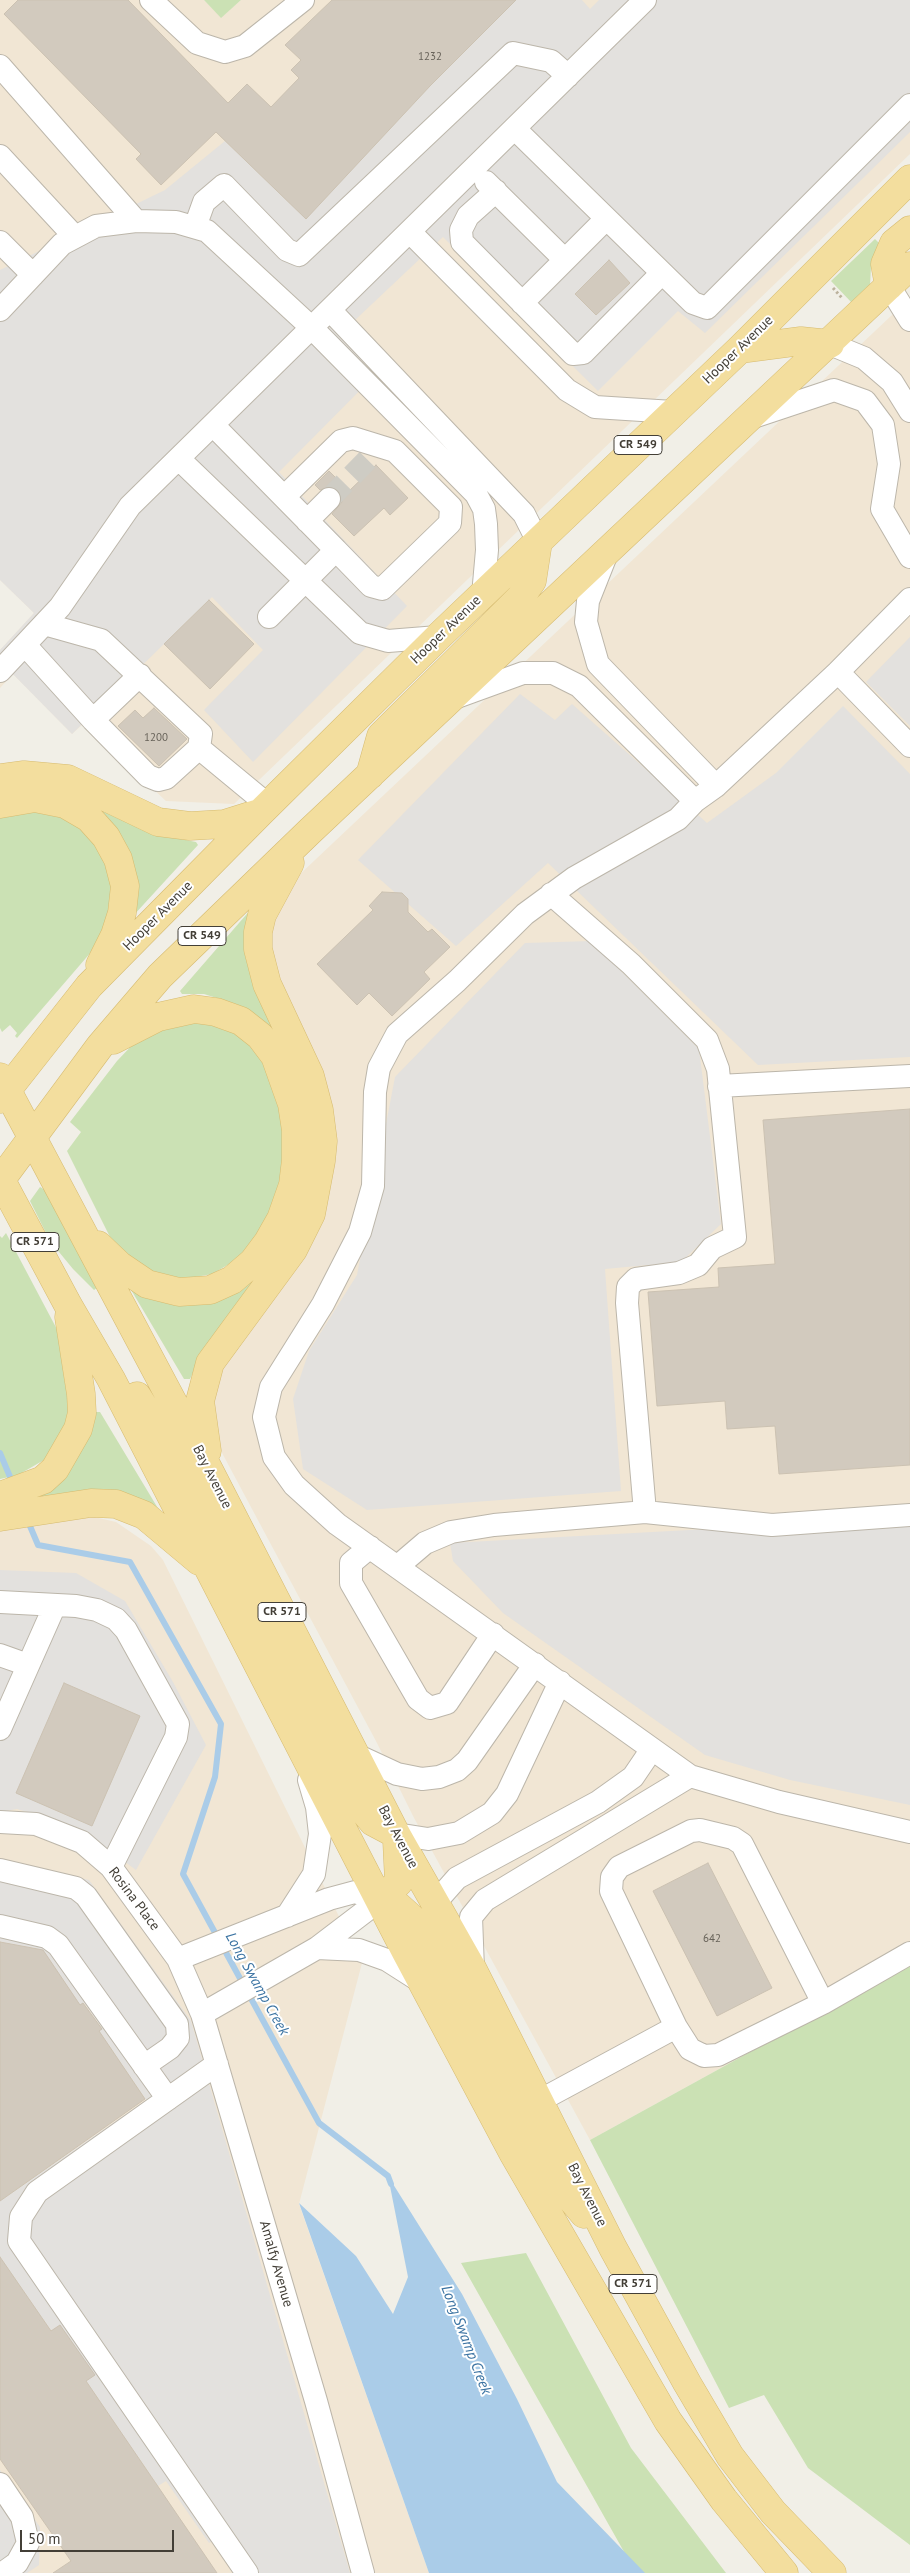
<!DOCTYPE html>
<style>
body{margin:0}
#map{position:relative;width:910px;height:2573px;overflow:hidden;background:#f1efe7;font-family:"PT Sans",sans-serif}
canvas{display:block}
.scale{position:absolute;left:20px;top:2530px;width:154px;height:22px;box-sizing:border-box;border:2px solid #433f37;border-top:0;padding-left:6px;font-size:15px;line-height:18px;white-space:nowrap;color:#433f37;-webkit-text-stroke:4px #fff;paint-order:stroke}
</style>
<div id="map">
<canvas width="910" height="2573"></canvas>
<div class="scale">50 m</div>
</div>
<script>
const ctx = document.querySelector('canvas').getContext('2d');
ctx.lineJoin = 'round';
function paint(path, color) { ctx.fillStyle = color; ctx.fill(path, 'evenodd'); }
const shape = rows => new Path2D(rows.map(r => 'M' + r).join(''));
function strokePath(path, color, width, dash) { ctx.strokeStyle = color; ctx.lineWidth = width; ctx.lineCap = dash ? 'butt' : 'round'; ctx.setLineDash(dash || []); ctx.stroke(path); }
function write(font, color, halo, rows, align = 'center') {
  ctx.font = font + ' "PT Sans",sans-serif'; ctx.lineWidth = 4; ctx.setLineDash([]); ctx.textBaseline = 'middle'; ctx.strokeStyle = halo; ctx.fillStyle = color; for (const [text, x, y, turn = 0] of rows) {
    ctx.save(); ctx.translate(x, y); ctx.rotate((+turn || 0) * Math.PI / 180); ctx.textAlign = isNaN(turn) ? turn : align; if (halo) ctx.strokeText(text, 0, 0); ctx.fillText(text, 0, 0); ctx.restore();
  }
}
paint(shape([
 [0,0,204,0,221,17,241,0,910,0,910,154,234,804,166,801,83,724,72,734,13,674,0,688,0,650,34,613,0,580],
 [910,298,910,1964,590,2140,413,1816,377,1743,213,1436,209,1408,268,952,279,894],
 [94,1517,116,1522,151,1546,163,1560,362,1963,299,2204,429,2573,0,2573,0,1525]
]), '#f1e6d4');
paint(shape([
 [204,0,241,0,221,18],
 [875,239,879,243,871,266,870,286,852,303,831,281],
 [100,806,160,835,196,842,198,845,133,916,129,854,122,837,98,810],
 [34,809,72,819,102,846,116,889,98,944,17,1038,15,1036,17,1033,10,1025,2,1032,0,1028,0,816],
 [252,908,277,1038,244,1009,226,1001,204,994,182,994,180,991],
 [185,1019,231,1028,257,1050,277,1089,286,1148,279,1187,268,1216,245,1252,236,1260,212,1274,185,1279,147,1272,112,1241,67,1151,81,1132,70,1122,117,1061,138,1039],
 [40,1187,47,1191,97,1288,94,1290,73,1269,50,1241,30,1201],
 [6,1233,60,1335,69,1360,68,1422,51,1453,44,1460,18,1475,0,1479,0,1236,2,1238],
 [259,1275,200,1358,190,1379,184,1379,127,1283],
 [96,1412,100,1412,159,1510,24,1500,84,1443],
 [910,1964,910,2545,808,2468,764,2395,729,2408,590,2140],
 [526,2253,631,2448,726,2573,636,2573,461,2263]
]), '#cbe1b4');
paint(shape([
 [516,0,582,0,590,9,599,0,910,0,910,132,705,333,678,311,598,391,443,237,354,321,391,359,279,472,407,606,253,762,204,710,263,650,212,597,72,734,0,661,0,650,34,613,0,580,0,270,165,190,225,141,306,218,430,86],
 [910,637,910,726,866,682],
 [520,694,555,720,572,704,707,823,776,773,843,706,910,774,910,1057,758,1065,548,863,456,946,358,860],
 [591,941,699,1049,721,1224,681,1262,605,1269,621,1491,367,1510,303,1469,293,1399,309,1351,357,1275,395,1077,525,943],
 [910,1518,910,1805,790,1780,705,1755,503,1613,453,1561,450,1543],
 [0,1570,76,1573,125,1601,173,1682,206,1745,136,1870,81,1829,17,1809,0,1812],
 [0,1860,89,1880,191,2021,350,2573,234,2573,212,2541,209,2543,166,2481,158,2486,0,2257,0,2201,146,2100,99,2031,102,2028,84,2003,80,2005,42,1950,0,1942],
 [0,2470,40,2527,39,2565,27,2573,0,2573]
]), '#e3e1de');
paint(shape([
 [388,2176,462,2294,517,2399,557,2482,645,2573,429,2573,299,2203,356,2256,393,2314,408,2277]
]), '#aacce8');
strokePath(shape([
 [0,1453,13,1484],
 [27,1519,38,1545,130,1562,221,1724,215,1777,183,1874,319,2123,388,2176,391,2184]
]), '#aacce8', 6);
const building = shape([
 [18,0,128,0,228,103,247,84,271,107,299,78,291,70,301,60,285,45,332,0,516,0,430,86,306,219,216,132,161,185,136,159,141,154,4,14,18,0],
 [609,260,630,283,596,315,575,294,609,260],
 [376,465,408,498,390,515,384,508,354,536,332,514,342,502,339,490,332,486,320,490,315,485,329,471,349,491,376,465],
 [209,600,254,644,210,689,164,644,209,600],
 [154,708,187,739,159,766,118,726,135,710,143,718,154,708],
 [382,892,402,893,408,899,408,912,428,932,432,929,450,947,424,972,430,979,392,1016,369,993,357,1005,317,964,373,910,369,906,382,892],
 [910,1109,910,1465,779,1474,775,1426,727,1429,725,1401,657,1406,648,1292,719,1287,718,1268,775,1264,763,1120,910,1109],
 [64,1683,140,1716,92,1826,16,1793,64,1683],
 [708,1863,772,1988,717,2016,653,1891,708,1863],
 [0,1942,43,1950,80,2005,83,2003,102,2029,99,2031,145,2099,0,2201,0,1942],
 [0,2257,51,2331,60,2325,95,2375,86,2381,217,2573,53,2573,71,2561,0,2459,0,2257]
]);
paint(building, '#d2cabe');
strokePath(building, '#ccc2b2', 1);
strokePath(shape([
 [329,499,379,448]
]), '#ceccc4', 22, [22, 11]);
const minor = shape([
 [151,0,197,43,225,52,245,46,303,0],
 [0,66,136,221],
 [515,129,693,303,707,308,910,105],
 [0,156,75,237],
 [486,182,565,260],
 [496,191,468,216,461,230,462,242,573,354,583,353,662,273],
 [195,227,204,202,224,185,287,250,299,255,513,53,551,61,568,76],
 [410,232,567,390,595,407,673,412],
 [0,242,33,275],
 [889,286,910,320],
 [522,303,606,219],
 [0,310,62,244,96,226,136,221,176,222,207,231,312,328,476,494,484,509,486,524,487,550,483,595],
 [330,310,524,514,538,542],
 [830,344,864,358,892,382,910,411],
 [750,418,834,390,865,401,883,425,889,464,882,509,910,557],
 [213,425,336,550,269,617],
 [179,459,360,633,388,641,438,637],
 [284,497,341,441,353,438,395,451,451,507,450,523,382,589,371,586,336,550],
 [307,521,329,499],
 [607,553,588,601,586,622,598,664,716,786],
 [910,599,838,672,716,786,695,801,678,819,574,878,525,914,457,981,397,1034,379,1068,375,1092,373,1186,360,1232,323,1304,271,1387,264,1417,274,1457,294,1485,337,1524,690,1776,779,1802,910,1832],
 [25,645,93,720,148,776,158,780,166,778,199,748,201,734,101,640,44,624],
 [0,671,60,607,130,506,645,0],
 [838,672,910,746],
 [457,697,523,673,553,673,579,686,695,801],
 [93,720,140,675],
 [199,748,268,805],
 [719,1086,910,1076],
 [645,1512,772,1525,910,1515],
 [370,1547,351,1563,351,1583,418,1699,430,1708,447,1703,493,1634],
 [398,1566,425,1543,451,1532,494,1525,645,1512,627,1303,628,1287,636,1279,679,1273,698,1265,712,1248,735,1237,718,1069,707,1040,631,964,551,894],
 [0,1602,76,1606,97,1610,116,1619,126,1630,178,1724,176,1737,111,1867],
 [0,1655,28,1665],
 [0,1729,55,1605],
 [356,1755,397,1774,422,1779,439,1777,457,1770,467,1761,535,1664],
 [0,1822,36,1824,82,1842,111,1867,178,1959,202,2014,316,2401,363,2573],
 [396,1834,428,1839,459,1833,492,1813,507,1794,560,1682],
 [0,1870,76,1888,86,1896,177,2024,178,2038,170,2048,144,2066],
 [434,1904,457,1878,598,1802,633,1777,652,1749],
 [287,1916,314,1874,320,1834,317,1807,309,1780],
 [0,1926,47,1937,58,1945,168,2099],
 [317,1948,359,1950,387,1960,423,1983],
 [178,1959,329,1899,355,1892,380,1900],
 [473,1969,471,1917,485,1900,690,1776],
 [823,2003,742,1844,733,1838,700,1830,691,1831,619,1867,612,1877,611,1891,676,2027,690,2049,704,2056,718,2055,823,2003,910,1953],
 [202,2014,317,1948,380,1900],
 [217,2064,37,2192,21,2217,19,2241,247,2573],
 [539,2101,676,2027],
 [0,2484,22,2517,28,2543,17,2563,3,2573]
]);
const major = shape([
 [889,286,885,264,894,243,910,230],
 [740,349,801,341,830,344],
 [370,775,381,736,520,598,532,581,538,542],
 [0,778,24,775,68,779,158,822,190,826,224,824,259,813],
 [0,804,35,798,65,804,89,818,106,837,118,859,125,886,122,913,115,935,100,965],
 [0,1077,209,1470,396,1834,473,1970,613,2248,687,2383,730,2456,773,2512,832,2573],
 [0,1099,89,986,260,813,438,637,740,349,910,179],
 [0,1178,68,1305,111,1379,406,1952,513,2153,668,2421,724,2500,784,2573],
 [0,1181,100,1046,160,976,309,832,910,266],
 [98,1245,119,1265,147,1284,179,1292,210,1290,232,1280,253,1262,268,1242,281,1219,293,1185,296,1160,296,1130,292,1104,275,1056,260,1036,241,1021,216,1012,194,1009,158,1017,113,1040],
 [137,1396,168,1445,358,1804,373,1822,390,1831],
 [207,1451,200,1401,210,1363,293,1250,311,1214,321,1161,323,1141,319,1110,310,1076,267,984,258,949,258,932,262,915,290,863],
 [0,1496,43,1480,55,1469,78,1429,82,1413,81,1394,69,1317],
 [0,1517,91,1503,116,1504,144,1515,199,1561],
 [380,1900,398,1906,418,1924,552,2176,584,2214],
 [380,1900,399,1882,397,1841]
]);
strokePath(minor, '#bcb6aa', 24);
strokePath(major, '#d6bb70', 29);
strokePath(shape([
 [833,288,842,298]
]), '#bcb29d', 3, [2.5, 2.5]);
strokePath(minor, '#fff', 22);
strokePath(major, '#f3de9e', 28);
write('11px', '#676259', null, [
 ["1232",430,57],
 ["1200",156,738],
 ["642",712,1939]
]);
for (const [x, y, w] of [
 [638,445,48],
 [202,936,48],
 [35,1242,48],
 [282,1612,48],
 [633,2284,48]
]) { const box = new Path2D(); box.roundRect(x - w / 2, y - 9.5, w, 19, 4); ctx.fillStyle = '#fff'; ctx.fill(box); strokePath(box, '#433f37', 1); }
write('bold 12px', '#433f37', null, [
 ["CR 549",638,445],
 ["CR 549",202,936],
 ["CR 571",35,1242],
 ["CR 571",282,1612],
 ["CR 571",633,2284]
]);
write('14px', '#433f37', '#fff', [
 ["Hooper Avenue",738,350,-44],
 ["Hooper Avenue",446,630,-44],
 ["Hooper Avenue",158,916,-45],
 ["Bay Avenue",212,1477,63],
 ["Bay Avenue",398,1837,62],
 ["Rosina Place",134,1899,53],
 ["Bay Avenue",587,2195,63],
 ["Amalfy Avenue",276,2264,74]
]);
write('italic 15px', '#3c74a3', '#fff', [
 ["Long Swamp Creek",257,1984,61],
 ["Long Swamp Creek",466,2340,69]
]);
</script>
